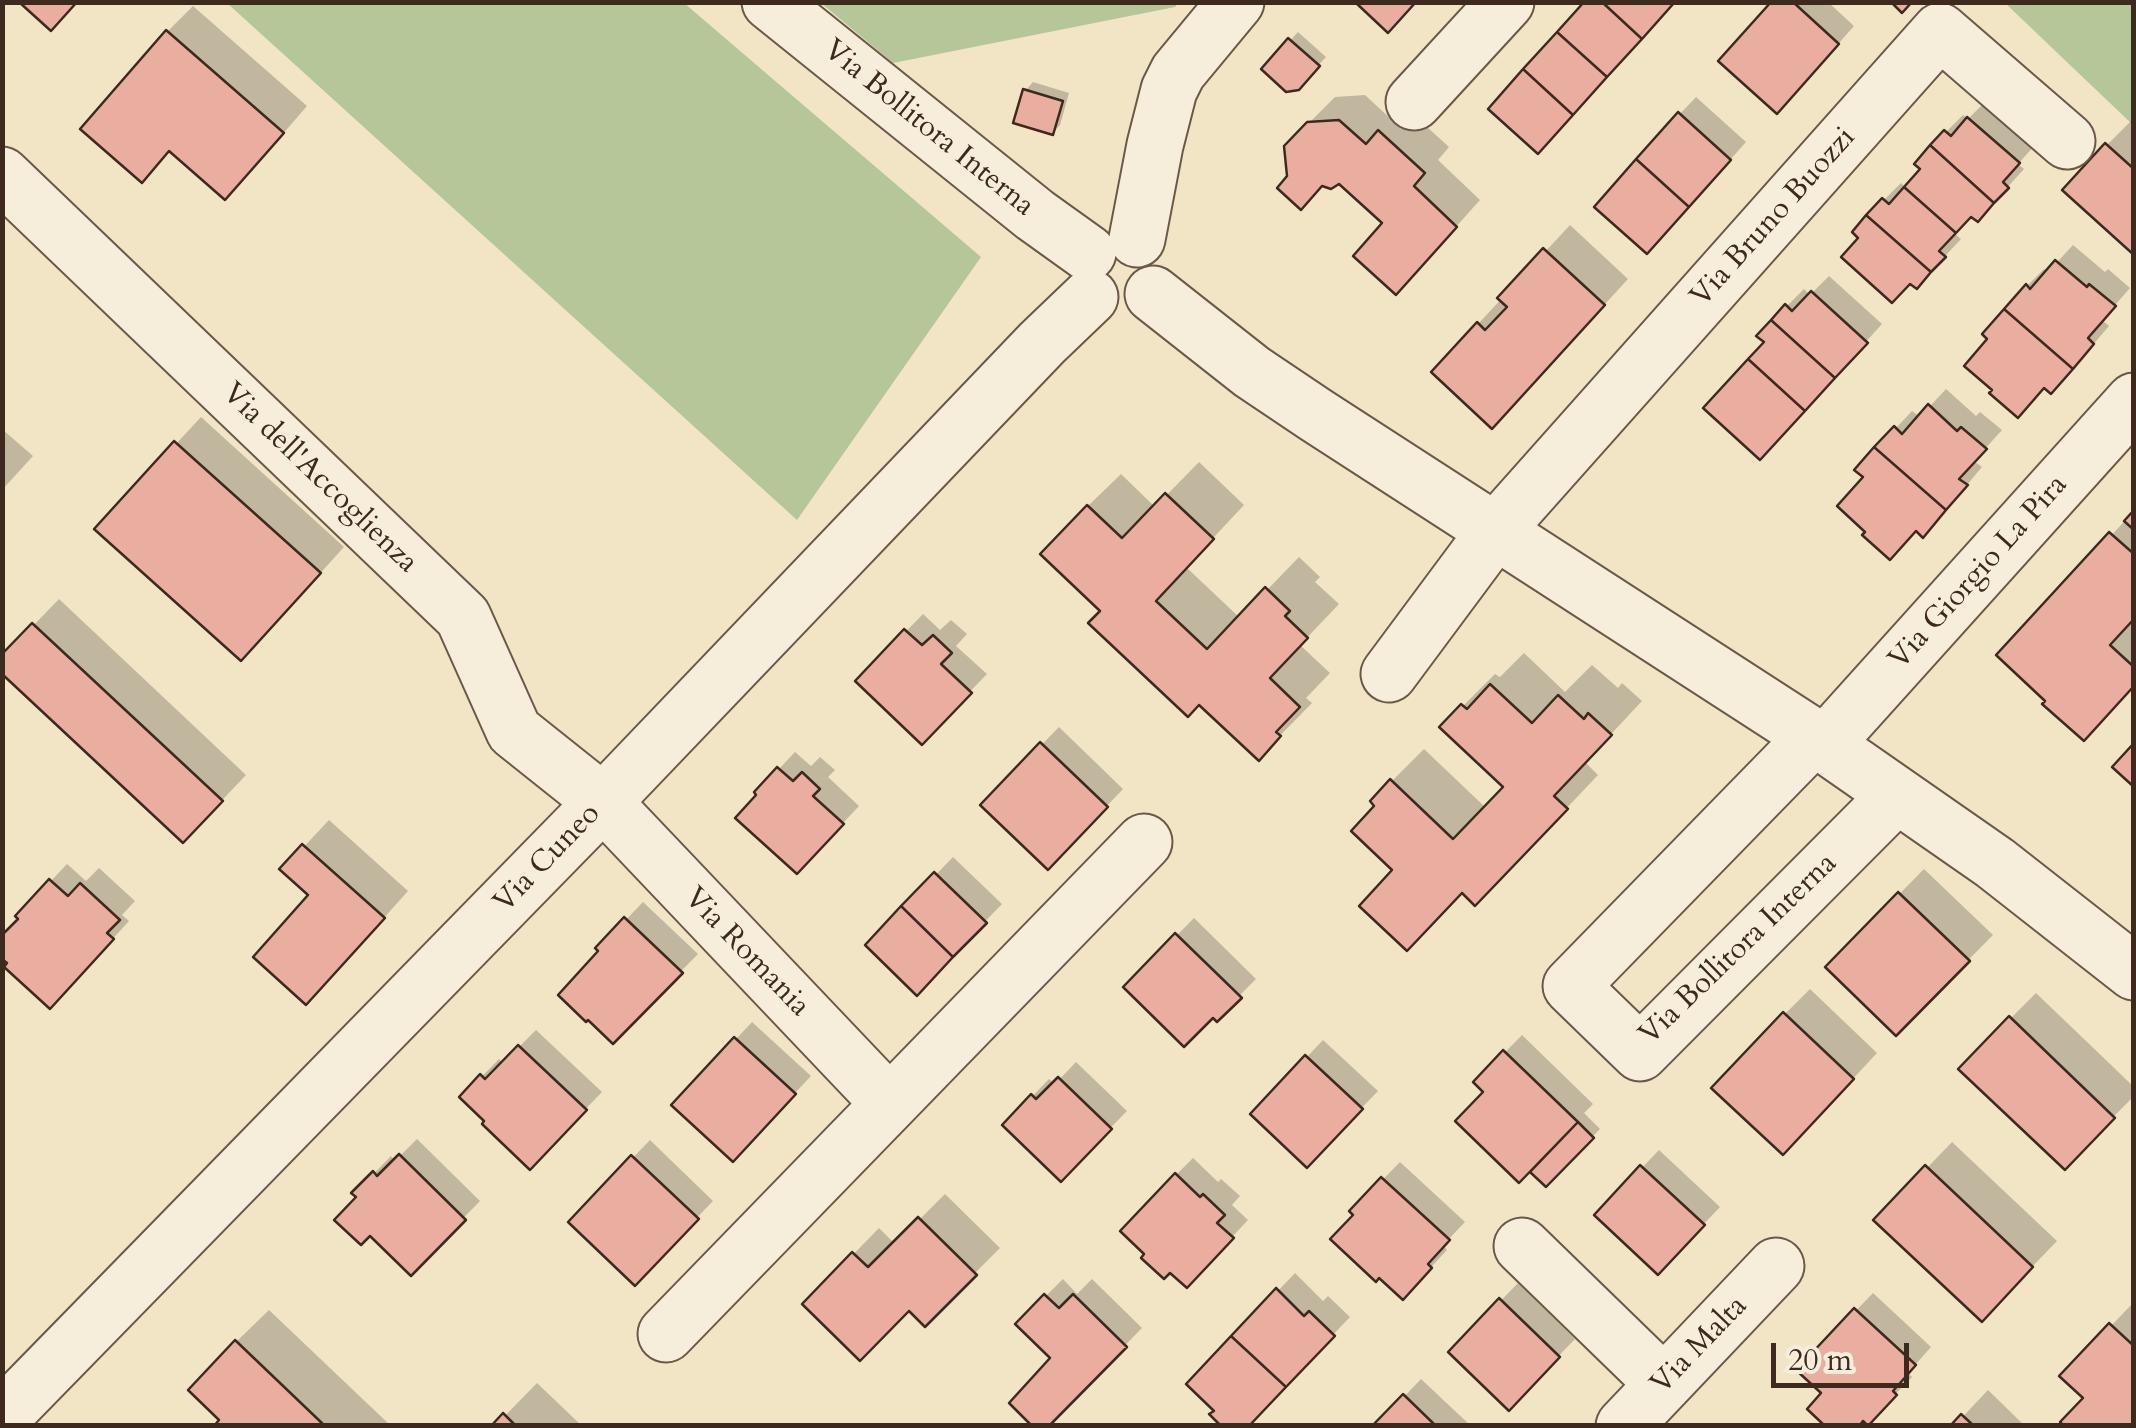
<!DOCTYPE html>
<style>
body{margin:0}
#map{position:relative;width:2136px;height:1428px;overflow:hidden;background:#f1e5c6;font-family:Cardo,serif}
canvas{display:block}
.frame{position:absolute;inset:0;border:5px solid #3e291e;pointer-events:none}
.scale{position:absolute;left:1771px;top:1343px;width:138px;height:45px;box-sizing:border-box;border:5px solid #3e291e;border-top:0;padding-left:12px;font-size:30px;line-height:35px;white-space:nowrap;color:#3e291e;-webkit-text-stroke:8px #f6eeda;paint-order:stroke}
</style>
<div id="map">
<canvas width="2136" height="1428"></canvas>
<div class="frame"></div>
<div class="scale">20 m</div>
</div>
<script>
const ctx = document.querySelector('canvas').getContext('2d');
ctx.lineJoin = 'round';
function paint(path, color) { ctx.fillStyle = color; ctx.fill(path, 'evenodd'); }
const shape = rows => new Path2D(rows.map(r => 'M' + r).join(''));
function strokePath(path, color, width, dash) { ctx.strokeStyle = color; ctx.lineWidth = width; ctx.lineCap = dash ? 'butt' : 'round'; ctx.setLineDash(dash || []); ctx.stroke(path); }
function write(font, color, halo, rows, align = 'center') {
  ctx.font = font + ' Cardo,serif'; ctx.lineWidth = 10; ctx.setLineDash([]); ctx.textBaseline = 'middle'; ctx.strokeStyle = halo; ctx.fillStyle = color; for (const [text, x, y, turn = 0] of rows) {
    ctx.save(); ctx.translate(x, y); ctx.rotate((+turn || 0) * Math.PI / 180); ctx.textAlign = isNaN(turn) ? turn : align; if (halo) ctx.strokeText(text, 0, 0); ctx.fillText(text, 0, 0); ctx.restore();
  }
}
paint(shape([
 [227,3,684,3,981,257,797,520],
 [821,3,1178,3,1175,7,893,63],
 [2005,3,2133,3,2133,125]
]), '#b5c699');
paint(shape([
 [1774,2,1828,2,1854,26,1794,94],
 [193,6,307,106,250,172,225,197,171,150,142,179,84,129,168,31],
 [1298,32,1326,57,1298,87,1264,69],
 [1033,82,1069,93,1060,125,1053,133,1026,90],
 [1365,95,1392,120,1405,107,1449,147,1438,160,1480,200,1421,266,1385,222,1339,181,1324,184,1301,207,1289,177,1309,123,1335,97],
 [1696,97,1746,142,1664,234,1680,114],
 [1986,101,2035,145,2018,164,2024,169,1994,202,1972,214,1954,233,1961,239,1933,269,1862,238,1884,200,1901,183,1906,188,1924,169,1917,163,1946,132,1963,115,1968,119],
 [2132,120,2134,122,2134,252,2107,145],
 [1570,225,1628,279,1517,400,1478,324],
 [2073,245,2105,272,2108,269,2130,288,2102,320,2109,326,2068,374,2027,286,2044,269,2048,272],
 [1829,276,1882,324,1777,440,1767,342,1787,306,1804,289,1810,295],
 [1946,389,1976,416,1980,412,2002,430,1974,461,1982,467,1940,517,1866,476,1896,428,1912,411,1920,417],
 [201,417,344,547,266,633,98,528],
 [2,429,33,456,2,490],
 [1199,462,1244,505,1186,567,1240,618,1299,557,1320,577,1315,582,1339,604,1300,645,1330,673,1306,698,1312,703,1259,757,1103,611,1088,506,1121,474,1155,507],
 [2134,511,2134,685,2048,701,2000,655],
 [59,599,246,775,208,815,2,658],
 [923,614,940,630,951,620,967,634,956,646,987,674,922,741,858,681],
 [1524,653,1565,692,1592,665,1618,688,1622,683,1642,701,1585,762,1598,775,1508,870,1463,890,1396,870,1378,806,1392,781,1424,749,1486,808,1506,787,1463,706,1495,674,1500,677],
 [1059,727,1123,789,1065,850,983,805],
 [795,752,811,766,820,757,835,770,828,777,859,806,814,854,779,769],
 [329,820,408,891,331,977,312,895,283,869],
 [953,857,1002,904,917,992,868,945],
 [67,864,86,881,99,868,135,901,122,915,129,921,67,989,18,916],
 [1924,869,1993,935,1896,1033,1828,967],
 [643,902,698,954,613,1040,602,951,599,948],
 [1194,918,1256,979,1217,1018,1126,987],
 [1810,989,1877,1053,1808,1127,1785,1014],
 [2036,993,2134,1087,2134,1096,2064,1167,2011,1018],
 [752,1022,811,1076,749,1142,736,1039],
 [536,1030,602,1092,530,1167,462,1097,499,1059,503,1063],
 [1522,1035,1593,1104,1584,1113,1600,1129,1546,1184,1548,1158,1476,1082],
 [1323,1040,1378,1091,1307,1164,1307,1057],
 [1076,1062,1127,1111,1061,1178,1005,1125,1049,1079,1055,1084],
 [417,1139,480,1201,411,1272,355,1193,391,1156,395,1161],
 [650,1140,713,1201,635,1282,571,1222],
 [1952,1142,2057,1241,2006,1294,1877,1220],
 [1659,1150,1720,1207,1674,1255,1597,1215],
 [1193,1158,1218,1182,1221,1179,1240,1196,1232,1205,1248,1220,1203,1268,1170,1269,1176,1175],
 [1400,1162,1465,1222,1443,1245,1447,1250,1419,1280,1379,1275,1357,1214,1352,1211],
 [945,1194,1000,1248,925,1323,909,1308,805,1304,879,1228,895,1244],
 [1295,1273,1323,1301,1328,1296,1350,1317,1246,1426,1217,1410,1189,1384],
 [1063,1279,1077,1294,1092,1279,1142,1328,1046,1426,1054,1358,1018,1324],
 [1518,1283,1575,1339,1509,1407,1451,1352],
 [1873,1293,1931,1347,1908,1373,1912,1377,1868,1422,1824,1393,1799,1370],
 [2134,1302,2134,1426,2086,1398,2063,1376],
 [269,1310,391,1426,218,1426,223,1419,236,1342],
 [1421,1379,1471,1426,1376,1426],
 [537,1383,581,1425,581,1426,495,1426],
 [1988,1390,2025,1426,1954,1426]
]), '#0003');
const building = shape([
 [19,2,77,2,51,31,19,2],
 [1355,2,1416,2,1388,33,1355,2],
 [1584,2,1602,2,1642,39,1607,77,1557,32,1584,2],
 [1602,2,1674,2,1674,3,1642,39,1602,2],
 [1771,2,1793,2,1839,44,1777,114,1718,61,1771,2],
 [1891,2,1912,2,1902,13,1891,2],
 [166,30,284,133,225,200,169,151,142,183,80,129,166,30],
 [1557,32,1607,77,1573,115,1523,69,1557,32],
 [1288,38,1320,66,1299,90,1286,92,1261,69,1288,38],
 [1523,69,1573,115,1538,154,1488,109,1523,69],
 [1023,89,1063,101,1053,135,1013,123,1023,89],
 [1678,112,1731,160,1689,207,1636,159,1678,112],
 [1967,117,2020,163,2003,182,2009,188,1994,203,1930,145,1944,130,1951,136,1967,117],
 [1339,120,1366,144,1378,130,1425,173,1414,186,1457,227,1396,295,1353,256,1382,223,1339,184,1331,189,1322,186,1301,210,1277,188,1287,176,1284,146,1307,122,1339,120],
 [2105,143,2134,169,2134,255,2062,190,2105,143],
 [1930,145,1994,203,1978,222,1971,217,1956,233,1904,187,1920,169,1914,164,1930,145],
 [1636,159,1689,207,1647,254,1594,207,1636,159],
 [1904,187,1956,233,1939,251,1946,257,1931,272,1866,215,1882,198,1889,204,1904,187],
 [1866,215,1931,272,1917,289,1910,284,1892,303,1841,257,1858,238,1852,232,1866,215],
 [1543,248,1605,305,1492,429,1431,372,1477,322,1485,330,1507,307,1497,298,1543,248],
 [2055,260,2087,287,2089,284,2116,306,2088,338,2094,344,2073,369,2004,309,2026,284,2030,289,2055,260],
 [1811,291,1868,343,1835,378,1771,320,1785,304,1792,311,1811,291],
 [2004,309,2073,369,2051,394,2044,388,2018,418,1989,393,1992,390,1964,366,1987,339,1982,334,2004,309],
 [1771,320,1835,378,1805,411,1748,359,1764,342,1756,336,1771,320],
 [1748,359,1805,411,1760,460,1703,408,1748,359],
 [1928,404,1957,431,1961,427,1987,449,1959,479,1968,485,1946,510,1874,447,1894,426,1902,434,1928,404],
 [174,441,321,573,241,661,94,529,174,441],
 [1874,447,1946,510,1923,538,1916,531,1890,560,1862,535,1865,532,1837,506,1863,477,1854,470,1874,447],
 [1165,493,1214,539,1156,601,1207,649,1265,587,1290,611,1285,616,1308,638,1270,678,1300,707,1276,732,1281,736,1259,761,1199,705,1188,717,1088,623,1100,611,1040,554,1087,505,1122,538,1165,493],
 [2134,510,2134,530,2124,521,2134,510],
 [2109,532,2134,554,2134,619,2110,645,2134,667,2134,686,2084,741,2042,704,2045,701,1996,655,2109,532],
 [32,623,223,801,183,843,2,674,2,654,32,623],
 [904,629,922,645,933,635,952,653,941,664,972,693,922,745,855,681,904,629],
 [1490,684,1532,723,1558,695,1584,719,1588,713,1612,735,1554,796,1568,809,1475,906,1462,893,1407,951,1359,906,1392,870,1351,831,1374,806,1370,801,1390,779,1453,839,1503,787,1439,727,1461,704,1467,709,1490,684],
 [1040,742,1108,807,1048,870,980,805,1040,742],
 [2134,743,2134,787,2112,767,2134,743],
 [777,767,793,781,802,772,820,789,813,796,844,824,797,874,735,818,756,795,754,792,777,767],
 [302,844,385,918,306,1005,253,957,308,895,279,869,302,844],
 [934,872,987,923,953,957,901,906,934,872],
 [49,879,68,896,80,883,120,920,107,933,114,939,50,1009,4,967,7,963,2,959,2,935,18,919,15,916,49,879],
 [1898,892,1970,961,1896,1036,1825,967,1898,892],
 [901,906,953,957,917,996,865,945,901,906],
 [624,917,683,973,613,1044,588,1020,586,1022,558,995,598,951,595,948,624,917],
 [1175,933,1242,998,1217,1022,1213,1018,1184,1047,1123,987,1175,933],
 [1783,1012,1854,1079,1783,1155,1711,1088,1783,1012],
 [2009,1016,2115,1118,2065,1170,1958,1069,2009,1016],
 [734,1037,796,1094,733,1162,671,1105,734,1037],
 [518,1045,587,1110,530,1170,482,1124,484,1121,459,1097,480,1074,485,1079,518,1045],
 [1503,1050,1578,1122,1519,1183,1455,1121,1483,1092,1473,1082,1503,1050],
 [1305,1055,1363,1109,1307,1168,1250,1114,1305,1055],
 [1058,1077,1112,1129,1061,1182,1002,1125,1031,1094,1036,1099,1058,1077],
 [1578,1122,1594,1138,1546,1187,1530,1172,1578,1122],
 [399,1154,466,1220,411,1276,370,1236,361,1245,334,1220,356,1197,351,1193,373,1171,377,1176,399,1154],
 [631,1155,699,1219,635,1286,568,1222,631,1155],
 [1640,1165,1705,1225,1658,1275,1594,1215,1640,1165],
 [1925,1165,2033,1267,1982,1322,1873,1220,1925,1165],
 [1175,1173,1200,1197,1203,1194,1225,1215,1217,1223,1234,1238,1187,1288,1170,1273,1164,1279,1141,1258,1144,1254,1120,1231,1175,1173],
 [1381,1177,1450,1240,1428,1264,1432,1268,1403,1300,1379,1278,1376,1282,1330,1239,1353,1215,1349,1211,1381,1177],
 [918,1217,977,1275,925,1327,909,1311,860,1361,802,1304,852,1252,868,1267,918,1217],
 [1276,1288,1304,1316,1309,1311,1335,1336,1286,1387,1231,1336,1276,1288],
 [1044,1294,1059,1308,1073,1294,1127,1347,1049,1426,1032,1426,1009,1403,1050,1358,1015,1324,1044,1294],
 [1499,1298,1560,1357,1509,1411,1448,1352,1499,1298],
 [1854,1308,1916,1365,1893,1391,1897,1395,1868,1426,1863,1421,1859,1426,1825,1426,1807,1409,1821,1393,1796,1370,1854,1308],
 [2109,1323,2134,1346,2134,1426,2064,1426,2060,1422,2083,1398,2059,1376,2109,1323],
 [1231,1336,1286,1387,1249,1426,1221,1426,1209,1414,1214,1411,1186,1384,1231,1336],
 [235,1340,325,1426,214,1426,219,1420,188,1390,235,1340],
 [1403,1394,1436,1426,1372,1426,1403,1394],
 [503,1413,516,1426,491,1426,503,1413],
 [1961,1414,1974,1426,1950,1426,1961,1414]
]);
paint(building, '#e9ae9f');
strokePath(building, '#3e291e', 2.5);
const minor = shape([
 [770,2,1035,215,1088,253],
 [1414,102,1506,2],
 [2,175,463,617,514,731,603,802,889,1103],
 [1137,239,1155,145,1169,90,1178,72,1236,2],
 [1153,294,1252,372,1316,415,1814,737,1995,863,2134,972],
 [1389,674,1496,530,1940,31,2067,141],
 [1814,737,1571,986,1640,1053,1897,795],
 [1825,744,2134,401],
 [1522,1246,1664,1384],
 [666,1334,1144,842],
 [2,1417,603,802,1042,343,1090,297],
 [1624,1426,1776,1266]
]);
strokePath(minor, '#6b5848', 59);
strokePath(minor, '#f6eeda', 55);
write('30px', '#3e291e', '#f6eeda', [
 ["Via Bollitora Interna",928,129,39],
 ["Via Bruno Buozzi",1774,218,-48],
 ["Via dell'Accoglienza",319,479,44],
 ["Via Giorgio La Pira",1979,573,-48],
 ["Via Cuneo",548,859,-46],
 ["Via Bollitora Interna",1739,950,-44],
 ["Via Romania",746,953,46],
 ["Via Malta",1700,1346,-46]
]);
</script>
